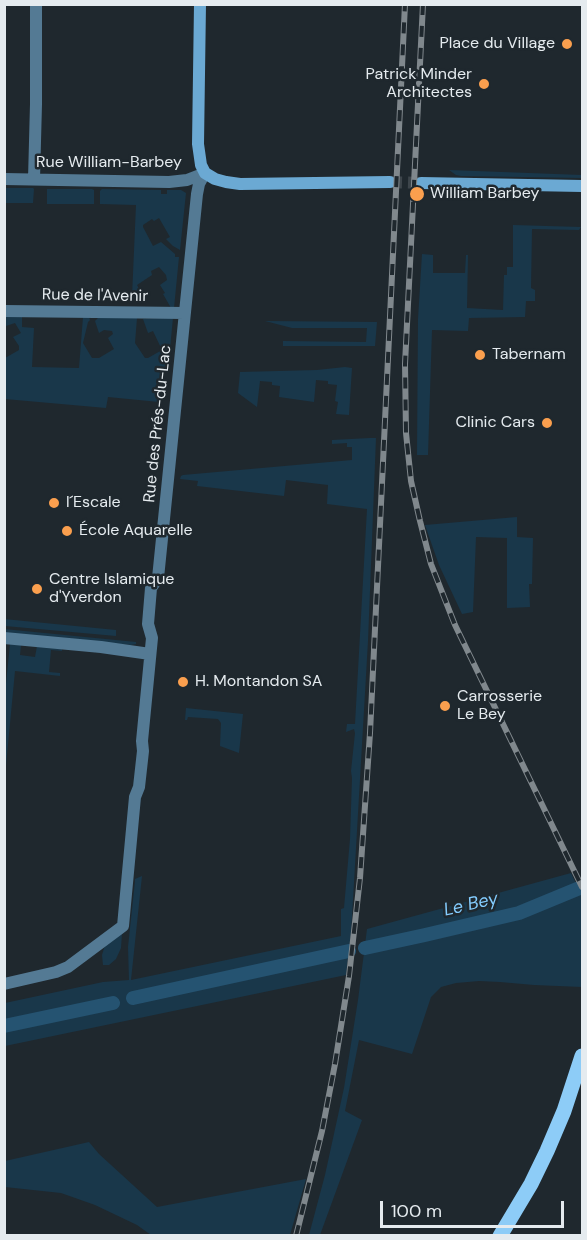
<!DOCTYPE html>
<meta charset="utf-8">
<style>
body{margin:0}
#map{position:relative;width:587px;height:1240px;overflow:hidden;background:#1f282e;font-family:"DM Sans",sans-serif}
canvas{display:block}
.frame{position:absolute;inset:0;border:6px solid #e5ebef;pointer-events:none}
.scale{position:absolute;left:380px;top:1201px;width:184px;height:27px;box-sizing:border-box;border:3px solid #e5ebef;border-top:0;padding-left:8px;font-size:18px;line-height:21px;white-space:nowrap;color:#e5ebef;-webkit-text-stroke:4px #1f282e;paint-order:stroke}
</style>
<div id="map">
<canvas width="587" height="1240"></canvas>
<div class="frame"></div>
<div class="scale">100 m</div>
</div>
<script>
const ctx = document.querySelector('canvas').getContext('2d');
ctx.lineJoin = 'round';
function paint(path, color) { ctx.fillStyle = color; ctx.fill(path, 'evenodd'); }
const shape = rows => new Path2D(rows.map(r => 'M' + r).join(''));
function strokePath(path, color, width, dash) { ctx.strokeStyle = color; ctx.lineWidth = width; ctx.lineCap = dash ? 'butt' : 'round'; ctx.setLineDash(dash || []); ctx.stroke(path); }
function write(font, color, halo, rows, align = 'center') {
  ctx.font = font + ' "DM Sans",sans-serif'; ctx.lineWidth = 5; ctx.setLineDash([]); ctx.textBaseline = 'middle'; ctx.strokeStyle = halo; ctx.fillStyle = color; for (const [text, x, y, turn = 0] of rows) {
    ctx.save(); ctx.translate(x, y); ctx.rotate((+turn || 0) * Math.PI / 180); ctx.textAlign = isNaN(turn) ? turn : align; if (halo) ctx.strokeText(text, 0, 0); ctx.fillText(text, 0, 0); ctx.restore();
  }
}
paint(shape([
 [449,170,582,175,582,178,461,176,456,175],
 [5,188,33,188,34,189,33,203,5,203],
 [47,189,92,189,94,190,94,204,47,204],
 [102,189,161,190,161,194,167,194,167,190,181,190,186,193,180,250,173,246,166,239,170,237,159,218,154,221,152,219,143,225,143,227,153,246,161,242,175,254,175,257,179,257,174,308,171,308,163,294,165,293,160,285,167,280,166,275,159,267,151,271,152,275,137,285,142,294,132,297,136,205,100,204,100,191],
 [513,225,581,227,579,230,532,229,531,288,535,290,535,301,526,301,525,317,469,318,468,331,432,330,428,455,417,455,418,319,422,254,433,255,433,273,465,273,466,255,468,255,467,308,503,310,504,275,507,275,507,267,513,267],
 [5,316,22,316,22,327,34,328,32,367,79,368,83,317,89,317,90,320,88,322,83,343,92,358,99,358,114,349,108,338,113,334,112,331,104,330,99,333,95,321,99,317,137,318,135,343,145,358,148,358,162,350,153,331,148,333,143,319,173,318,168,369,162,370,159,402,108,397,106,408,5,399,5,358,19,350,19,346,13,337,21,333,15,323,6,326,6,329,5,330],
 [265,321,377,322,375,346,283,346,283,341,366,342,367,328,292,328],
 [345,367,352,368,349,415,336,414,338,402,335,401,337,385,328,384,328,381,316,380,314,402,279,397,280,386,272,385,272,382,260,381,257,407,238,393,240,372,317,370],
 [370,438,376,438,368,641,351,934,346,975,5,1046,5,1003,103,982,129,980,128,947,135,881,135,879,142,876,131,980,341,936,341,909,344,908,350,839,352,778,351,771,355,733,354,729,346,732,347,724,355,724,367,509,327,504,328,485,286,480,284,496,197,486,198,481,180,479,181,476,183,475,352,460,352,447,347,447,347,443,332,444,332,440],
 [517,517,517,537,533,538,532,584,529,584,530,607,507,608,507,538,476,537,473,612,462,614,439,565,425,525],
 [4,619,116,630,116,636,5,626],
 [4,629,136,642,136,644,131,645,5,633],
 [10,644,21,645,20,655,35,657,37,646,62,649,62,651,51,650,49,672,60,673,60,676,15,671,5,776,4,703],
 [186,708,243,714,239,753,220,746,221,723,218,719,188,717,187,720,185,720],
 [571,873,582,896,582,987,534,985,500,982,479,981,456,983,441,987,431,997,412,1054,359,1040,345,1111,362,1120,320,1235,309,1235,325,1175,344,1088,358,1000,367,929],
 [122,933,121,948,116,959,109,965,103,965,102,955,105,945],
 [89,1142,99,1154,157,1207,306,1179,290,1235,151,1235,137,1225,95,1205,61,1193,5,1187,5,1161]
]), '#19374a');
strokePath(shape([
 [365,948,425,935,519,913,582,887],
 [133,998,349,951],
 [4,1026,113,1003]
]), '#255371', 14);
strokePath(shape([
 [390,182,421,183]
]), '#3d454b', 12, [12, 6]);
strokePath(shape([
 [4,179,169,182,187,180,205,173],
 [34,179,36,104,36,4],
 [4,311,185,313],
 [4,638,101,647,150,654],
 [4,984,56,972,68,967,123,926,135,797,139,787,143,751,142,741,152,638,148,624,151,588,158,578,197,194,199,184,205,173]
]), '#547a94', 12);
strokePath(shape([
 [200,4,198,144,201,165,205,173,215,179,226,182,240,184,390,182],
 [421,183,582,186]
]), '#6ba9d3', 12);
strokePath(shape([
 [500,1236,531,1184,547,1151,564,1111,582,1056]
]), '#8dccf7', 15);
const rail = shape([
 [423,4,405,364,406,433,411,481,420,521,431,564,455,625,582,887],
 [296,1236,322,1131,335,1064,349,976,360,878,370,733,405,4]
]);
strokePath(rail, '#80888d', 6);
strokePath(rail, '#1f282e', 4, [11]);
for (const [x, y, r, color] of [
 [567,44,6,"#fa9f4e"],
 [484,84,6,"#fa9f4e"],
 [417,194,8,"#fa9f4e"],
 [480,355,6,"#fa9f4e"],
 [547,423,6,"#fa9f4e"],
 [54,503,6,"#fa9f4e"],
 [67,531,6,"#fa9f4e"],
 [37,589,6,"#fa9f4e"],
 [183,682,6,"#fa9f4e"],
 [445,706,6,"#fa9f4e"]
]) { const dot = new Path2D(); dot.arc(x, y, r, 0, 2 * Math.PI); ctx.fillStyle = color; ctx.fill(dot); strokePath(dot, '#1f282e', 2); }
write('16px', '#e5ebef', '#1f282e', [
 ["Place du Village",555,44,"right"],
 ["Patrick Minder",472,75,"right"],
 ["Architectes",472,93,"right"],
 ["William Barbey",430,194],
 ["Tabernam",492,355],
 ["Clinic Cars",535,423,"right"],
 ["l´Escale",66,503],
 ["École Aquarelle",79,531],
 ["Centre Islamique",49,580],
 ["d'Yverdon",49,598],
 ["H. Montandon SA",195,682],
 ["Carrosserie",457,697],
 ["Le Bey",457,715]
], 'left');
write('16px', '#e5ebef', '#1f282e', [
 ["Rue William-Barbey",109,163],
 ["Rue de l'Avenir",95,296,1],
 ["Rue des Prés-du-Lac",158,424,-84]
]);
write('italic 18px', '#84cdff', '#1f282e', [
 ["Le Bey",471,905,-13]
]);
</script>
